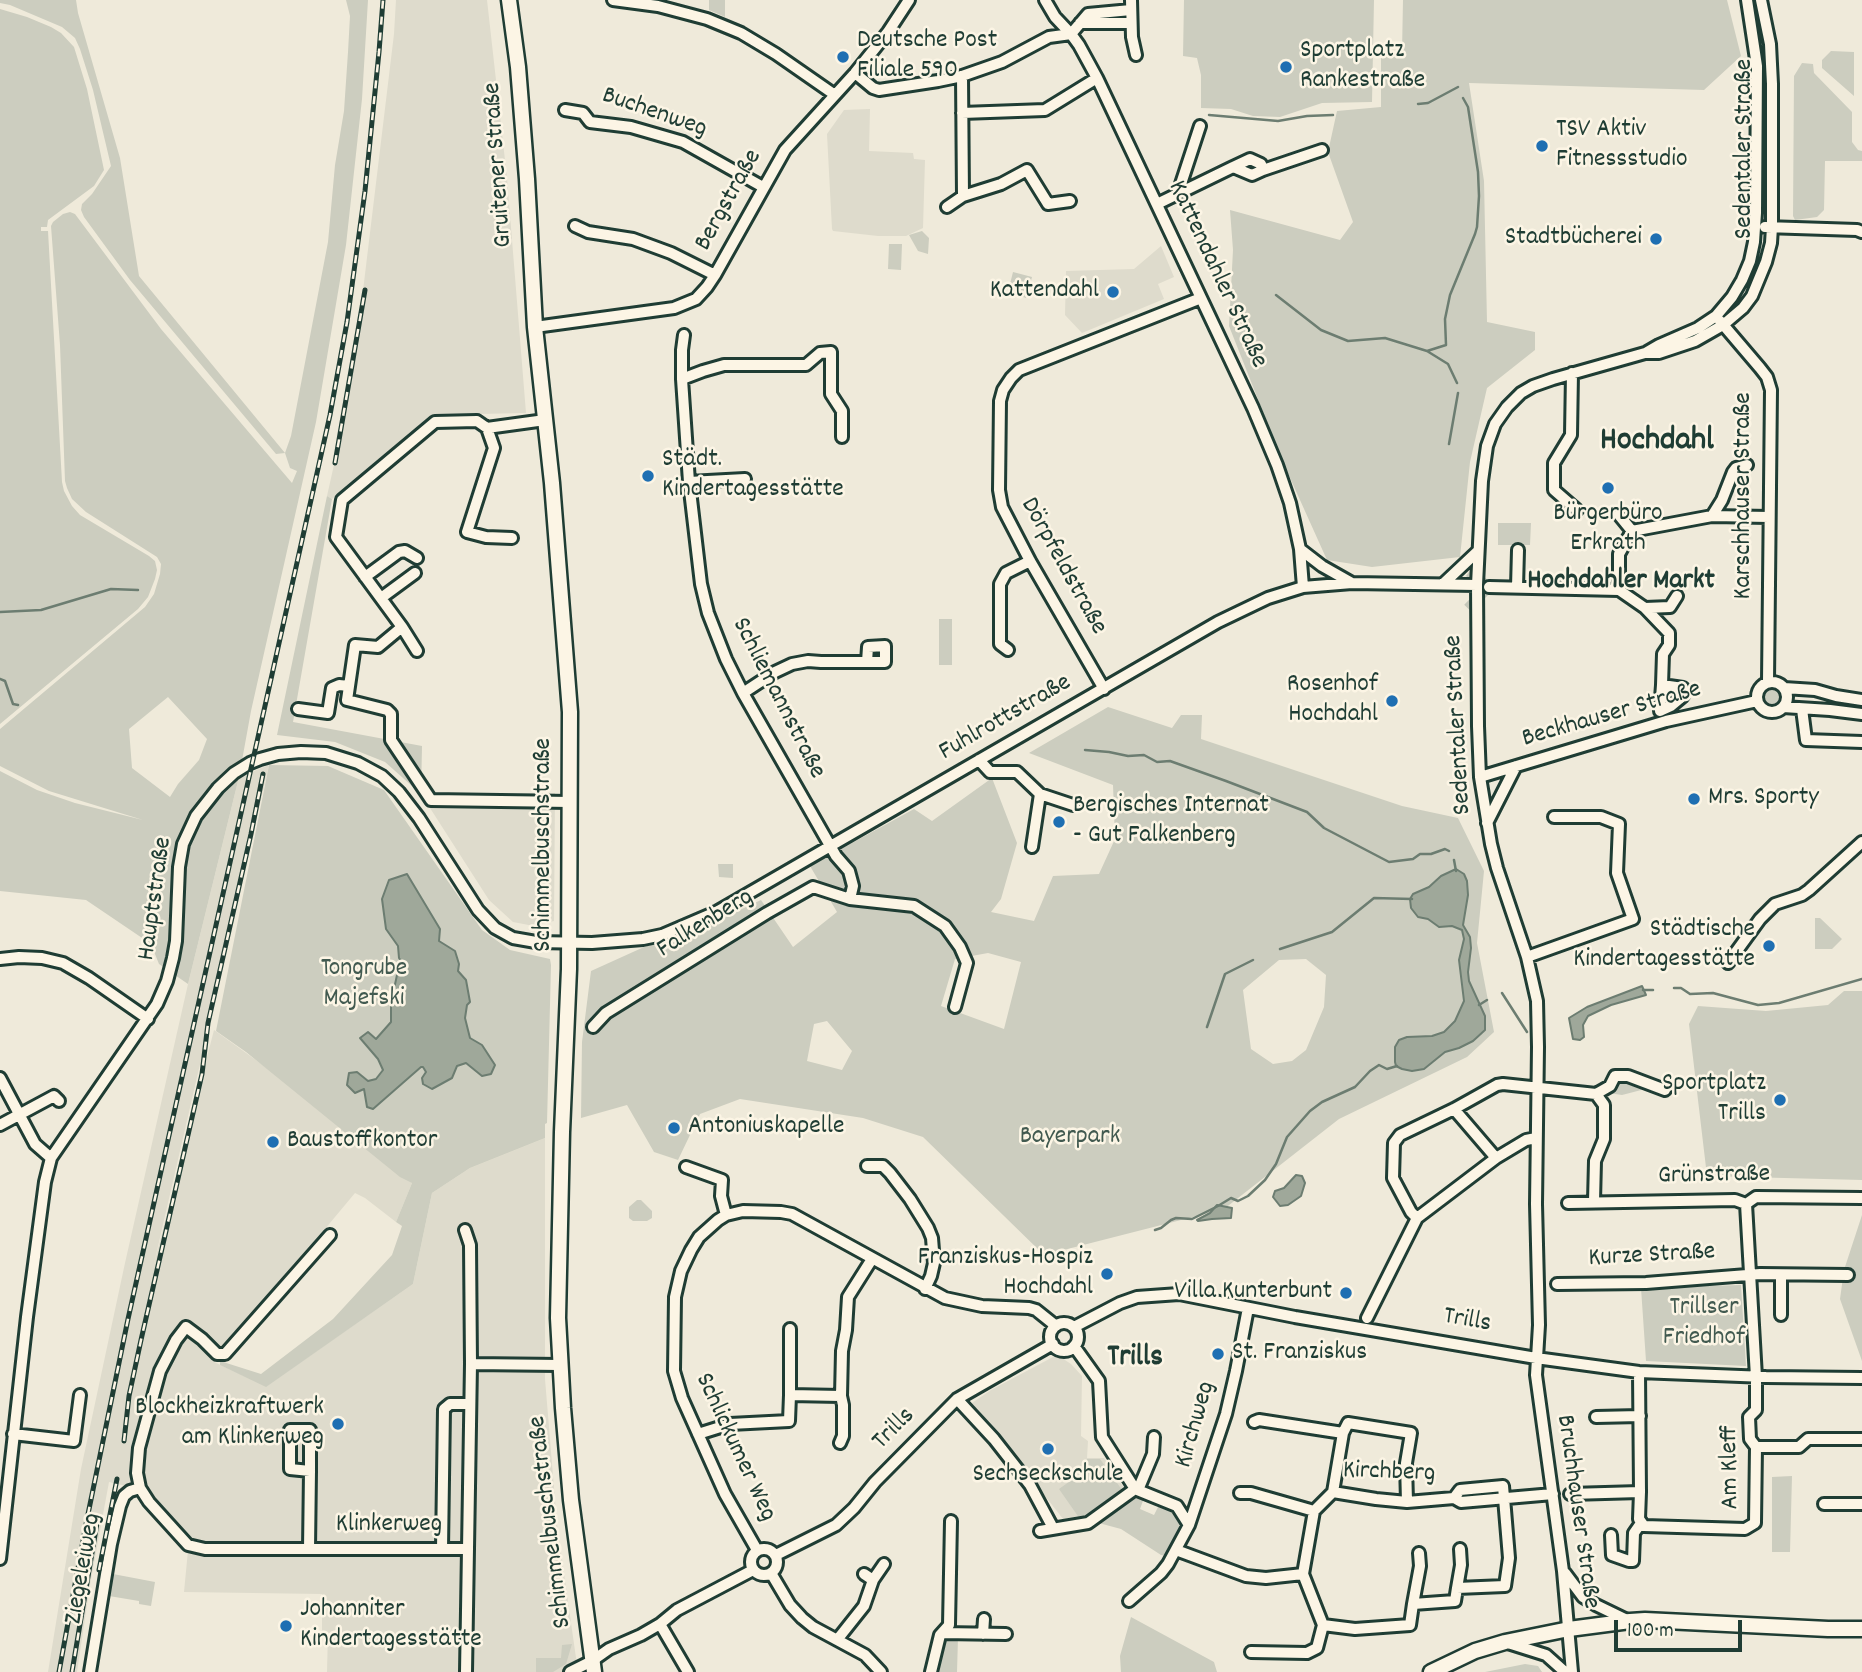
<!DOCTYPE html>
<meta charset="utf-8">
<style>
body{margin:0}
#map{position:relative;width:1862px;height:1672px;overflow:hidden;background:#efeada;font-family:Dekko,sans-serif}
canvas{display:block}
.scale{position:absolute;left:1614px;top:1620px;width:128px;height:32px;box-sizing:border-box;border:4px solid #1f3d34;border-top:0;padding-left:9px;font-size:21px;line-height:24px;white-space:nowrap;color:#1f3d34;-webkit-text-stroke:5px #fcf5e5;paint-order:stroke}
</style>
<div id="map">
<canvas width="1862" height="1672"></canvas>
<div class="scale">100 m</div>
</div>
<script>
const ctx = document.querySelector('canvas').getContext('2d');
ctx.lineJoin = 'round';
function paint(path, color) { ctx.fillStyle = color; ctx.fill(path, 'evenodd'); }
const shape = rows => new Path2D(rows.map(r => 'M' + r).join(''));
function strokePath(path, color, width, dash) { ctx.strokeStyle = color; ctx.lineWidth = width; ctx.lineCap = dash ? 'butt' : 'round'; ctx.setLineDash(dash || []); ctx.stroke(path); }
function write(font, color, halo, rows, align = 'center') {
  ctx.font = font + ' Dekko,sans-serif'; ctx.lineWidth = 5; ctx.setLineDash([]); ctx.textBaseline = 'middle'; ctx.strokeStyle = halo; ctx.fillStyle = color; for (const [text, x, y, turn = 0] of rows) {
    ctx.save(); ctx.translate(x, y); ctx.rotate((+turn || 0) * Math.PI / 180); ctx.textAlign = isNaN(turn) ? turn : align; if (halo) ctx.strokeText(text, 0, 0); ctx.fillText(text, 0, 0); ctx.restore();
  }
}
paint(shape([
 [396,0,487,0,507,178,526,413,431,415,332,499,327,496,344,420,355,357,394,34],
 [870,109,869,151,913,153,914,159,925,160,923,228,906,236,878,236,833,231,832,229,827,134,844,110],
 [1161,246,1174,277,1158,284,1164,299,1082,333,1065,315,1066,271,1134,269],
 [269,765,153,1268,214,1030,281,1078,412,1183,396,1222,365,1198,355,1193,214,1362,266,1386,413,1284,432,1193,470,1168,545,1138,545,1379,557,1524,578,1672,327,1672,328,1632,322,1631,322,1594,184,1592,189,1540,135,1488,109,1482,90,1585,77,1672,48,1672,81,1469,125,1263,188,984,239,777],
 [555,793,554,921,534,926,513,922,489,900,421,794],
 [1053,1357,1062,1358,1071,1364,1082,1376,1081,1436,1088,1441,1087,1458,1104,1458,1126,1491,1085,1522,1067,1524,972,1403,991,1390]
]), '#dedbcc');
paint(shape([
 [0,0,76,0,78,13,120,158,139,276,285,453,291,436,328,242,335,165,344,111,348,52,350,16,346,0,368,0,362,99,346,245,316,422,251,711,239,777,188,984,159,964,151,944,86,900,0,891,0,771,37,790,75,803,143,820,49,791,0,766,0,729,145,607,154,594,160,574,161,564,157,557,86,512,72,499,67,488,65,481,60,345,51,226,53,222,63,214,70,212,75,214,161,329,292,483,297,471,290,468,285,453,276,454,130,280,84,217,81,210,82,204,92,194,111,166,93,90,80,49,75,38,62,27,10,5,0,3],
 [168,697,207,739,199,760,178,784,170,797,132,768,129,729],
 [709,0,725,0,725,17,709,10],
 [1184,0,1374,0,1372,102,1322,103,1280,117,1253,116,1231,109,1201,108,1201,75,1197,58,1183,56],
 [1403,0,1727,0,1741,56,1704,90,1469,83,1484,181,1487,322,1535,332,1535,350,1487,388,1470,462,1460,557,1372,567,1327,560,1282,460,1229,326,1233,250,1230,210,1340,240,1353,222,1328,152,1337,111,1381,107,1381,52,1402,52],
 [0,9,27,17,51,27,61,33,74,47,87,89,104,170,94,186,48,220,47,227,41,227,41,231,48,231,62,482,64,491,72,506,80,515,149,556,155,561,157,570,155,579,148,597,138,609,0,724],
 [1831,51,1854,52,1854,96,1822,68,1822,60],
 [1802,63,1813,64,1814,73,1852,112,1852,142,1858,150,1862,151,1862,161,1825,161,1824,210,1817,217,1795,220,1793,216,1794,76],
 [922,231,929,238,928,254,918,251,909,235],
 [889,244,902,244,901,270,888,269],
 [1013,272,1032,277,1026,298,1008,292],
 [327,496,332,499,293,722,422,746,421,794,385,762,335,742,277,735],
 [1498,523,1531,523,1530,545,1498,545],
 [939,619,952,619,952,665,939,665],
 '1764 696a8 8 0 1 1 16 0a8 8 0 1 1-16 0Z',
 [1108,707,1172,728,1181,715,1202,715,1201,739,1402,806,1458,818,1484,871,1477,943,1494,1032,1467,1057,1339,1119,1224,1209,1044,1255,923,1137,863,1118,740,1099,700,1114,678,1160,654,1152,627,1105,581,1118,582,1042,591,971,644,947,693,932,761,900,793,947,837,912,810,866,914,809,932,821,992,778,1017,843,1001,899,991,912,1034,921,1053,876,1099,874,1115,839,1113,785,1029,753],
 [988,953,1021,962,1004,1029,941,1006,955,959],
 [1306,959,1326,975,1324,1007,1306,1050,1292,1061,1273,1064,1251,1049,1243,990,1279,960],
 [827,1021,852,1051,842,1070,807,1061,814,1024],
 [269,765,328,766,384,790,482,930,510,950,550,959,551,965,547,1123,545,1124,545,1138,470,1168,432,1193,413,1284,266,1387,220,1365,220,1361,261,1374,333,1319,392,1255,402,1226,396,1222,412,1183,400,1177,246,1052,216,1031],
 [718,864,733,864,733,878,719,877],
 [1815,918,1820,918,1842,939,1832,949,1815,949],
 [1844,991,1862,991,1862,1180,1707,1176,1689,1024,1698,1006,1766,1011,1828,1005],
 [1619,1077,1649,1088,1622,1095,1608,1093],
 [637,1200,641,1200,652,1211,652,1218,647,1221,633,1221,629,1218,629,1207],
 [1862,1215,1862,1361,1840,1299,1844,1270],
 [1741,1285,1746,1366,1646,1361,1641,1288],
 [1087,1459,1100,1459,1122,1490,1080,1519,1059,1489,1087,1469],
 [1792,1476,1790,1552,1772,1552,1772,1477],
 [1134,1493,1144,1498,1140,1509,1154,1515,1159,1505,1173,1511,1182,1526,1168,1556,1161,1555,1121,1529,1095,1522],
 [113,1574,155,1582,151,1606,139,1604,139,1601,109,1596],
 [1131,1617,1214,1662,1217,1672,1121,1672,1120,1656],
 [944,1637,958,1638,957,1672,934,1672],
 [572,1644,566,1664,553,1672,536,1672,536,1658,561,1658,562,1645],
 [1525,1664,1538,1666,1542,1672,1485,1672]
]), '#cccdbf');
const water = shape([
 [1456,869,1464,874,1467,881,1468,895,1463,925,1470,937,1471,948,1468,972,1469,981,1485,1016,1485,1030,1473,1041,1459,1048,1445,1052,1424,1069,1412,1071,1402,1069,1396,1066,1395,1062,1395,1047,1399,1040,1407,1037,1432,1036,1444,1032,1455,1021,1464,1001,1459,960,1464,939,1462,930,1452,926,1439,927,1428,919,1418,917,1411,908,1410,899,1413,894,1429,887,1441,876,1456,869],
 [407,874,440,929,439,941,455,951,459,964,458,971,466,980,470,1002,467,1005,465,1018,470,1038,482,1045,495,1065,491,1074,482,1076,466,1063,457,1066,452,1078,432,1089,423,1084,422,1078,426,1072,423,1067,421,1067,373,1109,367,1107,364,1089,355,1093,347,1085,349,1073,357,1072,368,1081,376,1079,383,1070,378,1059,360,1038,368,1032,376,1039,391,1022,391,1003,397,975,405,967,399,958,398,946,386,929,382,899,389,880,407,874],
 [1642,986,1646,995,1611,1005,1588,1016,1583,1025,1584,1037,1580,1040,1573,1039,1569,1018,1587,1007,1642,986],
 [1296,1175,1302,1176,1305,1183,1301,1196,1288,1205,1280,1206,1273,1197,1275,1191,1284,1188,1296,1175],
 [1217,1205,1232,1208,1231,1218,1212,1219,1198,1221,1197,1220,1210,1213,1217,1205]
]);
paint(water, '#9fa89a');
strokePath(water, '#6c7d71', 2);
strokePath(shape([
 [1418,104,1428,103,1458,87],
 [1209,115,1278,121,1307,116,1333,115],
 [1276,295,1321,330,1348,341,1385,338,1427,351,1448,364,1457,383],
 [1427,351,1446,345,1445,319,1450,295,1475,234,1477,227,1479,196,1478,172,1468,107,1463,98],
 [1449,444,1458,393],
 [0,612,41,610,111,589,138,590],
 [0,679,5,681,13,704,18,705],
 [1085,750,1109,752,1128,756,1144,755,1157,762,1170,761,1226,781,1307,812,1324,828,1389,862,1413,859,1420,854,1431,854,1445,849,1449,851],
 [1454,860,1456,871],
 [1280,949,1332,932,1374,898,1412,899],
 [1674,988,1681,988,1690,994,1713,993,1758,1005,1779,1003,1862,979],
 [1643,990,1653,990],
 [1502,993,1527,1032],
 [1479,1005,1487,1000],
 [1207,1027,1225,974,1253,960],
 [1155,1230,1161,1228,1171,1220,1176,1218,1192,1219,1218,1206,1231,1198,1238,1201,1248,1196,1265,1180,1276,1164,1287,1137,1310,1111,1322,1102,1355,1087,1370,1071,1379,1065,1387,1069,1397,1066]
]), '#6c7d71', 2.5);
strokePath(shape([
 [1457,563,1489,587,1467,609]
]), '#c5c7b9', 10, [10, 5]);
const minor = shape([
 [613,0,658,6,707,19,741,33,776,54,835,95],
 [1045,0,1055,17,1071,34,1079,45,1097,78,1253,408,1277,465,1290,503,1300,549,1303,587],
 [1131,0,1132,37,1136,55],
 [1080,23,1131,23],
 [1071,34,1088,14,1131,10],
 [855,73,873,88,879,90,938,81,962,76,1002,62,1049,37,1071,34],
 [962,76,963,196],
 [565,110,583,113,590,122,631,127,683,142,763,187],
 [962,113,1045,110,1097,78],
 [1233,167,1250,159,1261,164,1263,170,1322,150],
 [1178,193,1200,126],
 [1157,204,1233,167,1252,175,1263,170],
 [947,207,963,196,1001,184,1027,170,1048,204,1070,201],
 [575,226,588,232,633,239,671,253,715,275],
 [1765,227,1857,230,1862,232],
 [1720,321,1760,368,1767,377,1771,390,1768,682],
 [535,327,674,308,696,299,707,287,715,275,785,150,855,73,888,32,909,0],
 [684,335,682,350,682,379,689,482,701,584,708,613,726,659,743,693,836,856,849,871,853,886,850,899],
 [1647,352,1659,345,1698,328,1716,316,1732,297,1742,280,1750,261,1754,242,1756,213,1757,66,1747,0],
 [1572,373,1571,435,1554,463,1554,490,1577,510],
 [682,379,703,371,724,365,806,365,820,353,831,352,831,394,842,411,842,437],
 [545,420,487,428,477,421,435,422,342,500,336,537,402,627,378,647,355,645,347,700,387,710,391,714,391,740,431,800,570,802],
 [487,428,494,448,467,532,486,537,512,538],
 [689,482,745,479],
 [1619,515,1632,531],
 [1712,516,1722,500,1733,472,1736,468,1747,465],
 [1300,549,1322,566,1352,583],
 [365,577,399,552,405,551,417,558],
 [1443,584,1478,551],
 [1489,587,1619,590,1645,608],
 [1517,587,1518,550],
 [1619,590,1619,554,1632,531,1712,516,1769,517],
 [381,598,415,573],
 [402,627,417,651],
 [1008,650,1000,644,1000,584,1006,573,1030,561],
 '1757 697a15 15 0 1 1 30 0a15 15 0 1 1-30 0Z',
 [1662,685,1660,711,1671,706,1683,696,1683,688,1662,685,1663,654,1669,645,1669,633,1645,608,1670,607,1677,596],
 [1784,688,1815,690,1836,696,1862,700],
 [1104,689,1030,561,1002,507,999,490,1000,401,1003,390,1011,378,1019,370,1201,298],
 [743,693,775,672,792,664,808,661,821,662,885,662,885,646,868,647,867,662],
 [1783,707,1830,710,1862,714],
 [298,709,328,713,332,688,339,685,349,686],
 [1802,709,1806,740,1862,742],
 [979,760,990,772,1017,772,1040,794,1032,847],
 [1480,777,1666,721,1757,701],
 [1040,794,1073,805],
 [1487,823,1516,766],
 [1527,957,1633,919,1617,873,1619,824,1601,817,1554,817],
 [0,959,19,957,42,958,63,963,89,978,148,1019],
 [1728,963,1760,919,1775,904,1802,895,1809,890,1862,842],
 [593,1027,606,1013,767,913,813,887,850,899,914,906,945,926,960,947,967,963,955,1007],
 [0,1078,35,1144,51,1158],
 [1454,1109,1496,1158],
 [0,1125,54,1096,59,1101],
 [867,1166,883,1166,890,1173,910,1199,928,1228,932,1238,934,1263,931,1276,925,1289],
 [686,1167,722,1180,721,1196,726,1215],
 [1594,1201,1595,1161,1604,1139,1604,1105,1596,1094],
 [1568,1203,1735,1200,1746,1204,1756,1197,1862,1198],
 [1417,1218,1411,1212,1393,1178,1394,1143,1400,1135,1454,1109,1497,1085,1503,1084,1596,1094,1610,1086,1615,1076,1628,1076,1665,1090],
 [465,1230,470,1245,471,1364,466,1672],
 [330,1235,225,1354,217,1354,202,1339,186,1327,176,1340,160,1371,139,1448,137,1473,140,1488,149,1502,188,1545,205,1549,468,1549],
 [1781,1275,1781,1315],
 [1557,1284,1646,1283,1760,1274,1848,1275],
 [1367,1318,1417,1218,1496,1158,1526,1140,1536,1138],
 '1050 1337a14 14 0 1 1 28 0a14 14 0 1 1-28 0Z',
 [1074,1327,1120,1303,1137,1297,1179,1294,1295,1317,1536,1358,1639,1372,1766,1377,1862,1378],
 [1074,1346,1099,1381,1102,1437,1135,1489,1177,1506,1189,1525],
 [471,1364,560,1365],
 [790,1395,790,1329],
 [957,1399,994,1439,1030,1485,1053,1528],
 [1596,1417,1640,1416],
 [1254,1422,1259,1420,1343,1433,1348,1423,1411,1433,1406,1463,1407,1502],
 [13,1434,74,1441,80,1395],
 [698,1434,730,1424,789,1421,790,1395,841,1396,842,1351,846,1330,848,1297,872,1259],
 [840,1443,843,1436,843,1405,841,1396],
 [1756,1447,1799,1447,1808,1439,1862,1439],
 [1138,1490,1153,1454,1154,1437],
 [1333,1492,1343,1433],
 [1640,1492,1639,1519,1644,1526,1745,1529,1755,1523,1756,1447,1750,1439,1749,1417,1756,1410,1756,1377,1746,1204],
 [1240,1493,1251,1493,1314,1511],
 [1570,1494,1640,1492,1639,1372],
 [1824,1504,1862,1504],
 [1040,1531,1088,1523,1135,1489],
 [1611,1535,1612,1555,1629,1561,1633,1561,1634,1533,1641,1523],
 '751 1562a13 13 0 1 1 26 0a13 13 0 1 1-26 0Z',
 [309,1549,310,1471,310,1430,290,1430,290,1469,310,1471],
 [442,1549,444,1409,450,1404,470,1404],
 [757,1550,725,1494,682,1398,674,1371,675,1297,681,1271,691,1250,699,1237,718,1220,726,1215,743,1211,781,1212,792,1214,945,1298,982,1306,1029,1308,1036,1310,1056,1326],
 [1176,1550,1246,1576,1266,1578,1303,1574,1314,1511,1333,1492,1376,1499,1407,1502,1454,1498,1461,1502,1553,1494],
 [776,1555,836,1525,854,1508,875,1482,957,1399,1053,1344],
 [0,1559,27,1317,45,1182,51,1158,157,1004,167,981,173,958,176,941,179,867,183,844,196,816,218,788,234,773,250,763,260,759,278,754,301,752,326,753,358,763,382,776,399,792,419,818,478,910,495,928,513,938,536,942,592,943,643,939,662,935,718,911,1218,622,1268,598,1303,587,1352,583,1477,585],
 [771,1573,790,1605,802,1618,813,1627,865,1655,881,1672],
 [1565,1573,1583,1597,1596,1605,1629,1621],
 [1303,1574,1323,1625,1355,1629,1410,1625,1413,1604,1455,1601,1457,1588,1505,1586,1509,1558,1503,1486,1460,1490,1454,1498],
 [873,1580,884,1564],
 [1457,1588,1461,1565,1460,1549],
 [1129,1601,1161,1573,1168,1564,1189,1525,1226,1414,1236,1371,1248,1308],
 [1413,1604,1420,1566,1419,1553],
 [660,1624,688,1672],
 [942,1633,1006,1634],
 [983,1634,984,1619],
 [837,1640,864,1606,873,1580,864,1574],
 [1508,1643,1546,1655,1565,1672],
 [1251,1652,1307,1653,1317,1648,1323,1625],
 [90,1672,111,1544,120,1506,124,1496,130,1491,140,1488],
 [570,1672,592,1661,609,1649,641,1635,660,1624,677,1610,753,1570],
 [931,1672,940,1635,949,1625,951,1521],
 [1572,1672,1563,1571,1536,1375,1539,1325,1536,1204,1538,1047,1537,1001,1527,957,1497,868,1491,844,1480,777,1478,726,1477,585,1482,481,1487,446,1495,424,1507,407,1521,393,1533,386,1553,379,1645,353,1659,353,1695,341,1723,325,1743,308,1752,296,1766,262,1771,243,1772,227,1772,84,1770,44,1761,0]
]);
const major = shape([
 [509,0,518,67,527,179,535,327,552,483,570,712,569,969,562,1132,558,1318,563,1408,571,1500,594,1672],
 [1431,1672,1475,1651,1505,1642,1569,1629,1630,1621,1645,1620,1828,1629,1862,1629]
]);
strokePath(minor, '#1f3d34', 16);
strokePath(major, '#1f3d34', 19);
strokePath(minor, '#fcf5e5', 10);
strokePath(major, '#fcf5e5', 14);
const rail = shape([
 [335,463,365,290],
 [124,1441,129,1396,141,1340,202,1074,208,1023,251,834,263,774],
 [99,1570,117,1479],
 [59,1672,87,1519,128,1319,330,415,347,322,365,191,379,52,383,0],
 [72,1672,98,1517]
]);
strokePath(rail, '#1f3d34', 5);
strokePath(rail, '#fcf5e5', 2.5, [8]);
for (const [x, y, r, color] of [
 [843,57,7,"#1f6fb2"],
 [1286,67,7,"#1f6fb2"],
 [1542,146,7,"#1f6fb2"],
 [1656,239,7,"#1f6fb2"],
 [1113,292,7,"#1f6fb2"],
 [648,476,7,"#1f6fb2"],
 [1608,488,7,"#1f6fb2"],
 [1392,701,7,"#1f6fb2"],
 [1694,799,7,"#1f6fb2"],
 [1059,822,7,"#1f6fb2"],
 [1769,946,7,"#1f6fb2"],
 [1780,1100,7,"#1f6fb2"],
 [674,1128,7,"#1f6fb2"],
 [273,1142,7,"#1f6fb2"],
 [1107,1274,7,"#1f6fb2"],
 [1346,1293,7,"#1f6fb2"],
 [1218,1354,7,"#1f6fb2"],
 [338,1424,7,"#1f6fb2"],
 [1048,1449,7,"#1f6fb2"],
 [286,1626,7,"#1f6fb2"]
]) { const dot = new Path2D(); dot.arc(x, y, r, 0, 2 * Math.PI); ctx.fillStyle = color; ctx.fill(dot); strokePath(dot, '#fcf5e5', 2.5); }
write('26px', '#1f3d34', '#fcf5e5', [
 ["Deutsche Post",857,42],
 ["Filiale 590",857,72],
 ["Sportplatz",1300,52],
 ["Rankestraße",1300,82],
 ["TSV Aktiv",1556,131],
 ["Fitnessstudio",1556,161],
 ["Stadtbücherei",1642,239,"right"],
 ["Kattendahl",1099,292,"right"],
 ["Städt.",662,461],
 ["Kindertagesstätte",662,491],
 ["Bürgerbüro",1608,515,"center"],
 ["Erkrath",1608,545,"center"],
 ["Rosenhof",1378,686,"right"],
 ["Hochdahl",1378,716,"right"],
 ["Mrs. Sporty",1708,799],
 ["Bergisches Internat",1073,807],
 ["- Gut Falkenberg",1073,837],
 ["Städtische",1755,931,"right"],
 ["Kindertagesstätte",1755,961,"right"],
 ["Sportplatz",1766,1085,"right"],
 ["Trills",1766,1115,"right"],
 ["Antoniuskapelle",688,1128],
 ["Baustoffkontor",287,1142],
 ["Franziskus-Hospiz",1093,1259,"right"],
 ["Hochdahl",1093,1289,"right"],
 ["Villa Kunterbunt",1332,1293,"right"],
 ["St. Franziskus",1232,1354],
 ["Blockheizkraftwerk",324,1409,"right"],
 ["am Klinkerweg",324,1439,"right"],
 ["Sechseckschule",1048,1476,"center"],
 ["Johanniter",300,1611],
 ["Kindertagesstätte",300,1641]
], 'left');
write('26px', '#1f3d34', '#fcf5e5', [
 ["Buchenweg",654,114,19],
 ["Sedentaler Straße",1746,149,-90],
 ["Gruitener Straße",500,165,-94],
 ["Bergstraße",730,201,-61],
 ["Kattendahler Straße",1216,275,65],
 ["Karschhauser Straße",1745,496,-90],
 ["Dörpfeldstraße",1062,567,61],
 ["Schliemannstraße",777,699,63],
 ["Beckhauser Straße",1612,716,-16],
 ["Fuhlrottstraße",1006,719,-30],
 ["Sedentaler Straße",1460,725,-93],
 ["Schimmelbuschstraße",545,845,-90],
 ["Hauptstraße",157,899,-82],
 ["Falkenberg",706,925,-32],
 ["Grünstraße",1714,1177,-1],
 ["Kurze Straße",1652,1257,-3],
 ["Trills",1467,1322,10],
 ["Kirchweg",1197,1425,-74],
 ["Trills",895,1430,-45],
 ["Schlickumer Weg",734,1448,65],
 ["Am Kleff",1732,1467,-91],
 ["Kirchberg",1389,1474,2],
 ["Bruchhauser Straße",1576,1512,82],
 ["Schimmelbuschstraße",552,1522,-97],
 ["Klinkerweg",389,1526],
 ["Ziegeleiweg",85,1569,-80]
]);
write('26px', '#425a50', '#fcf5e5', [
 ["Tongrube",364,970],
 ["Majefski",364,1000],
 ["Bayerpark",1070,1138],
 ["Trillser",1704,1309],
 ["Friedhof",1704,1339]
]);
write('bold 28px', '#1f3d34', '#fcf5e5', [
 ["Hochdahler Markt",1621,583]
]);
write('bold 30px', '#1f3d34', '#fcf5e5', [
 ["Trills",1135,1360]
]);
write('bold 33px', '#1f3d34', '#fcf5e5', [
 ["Hochdahl",1657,443]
]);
</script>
